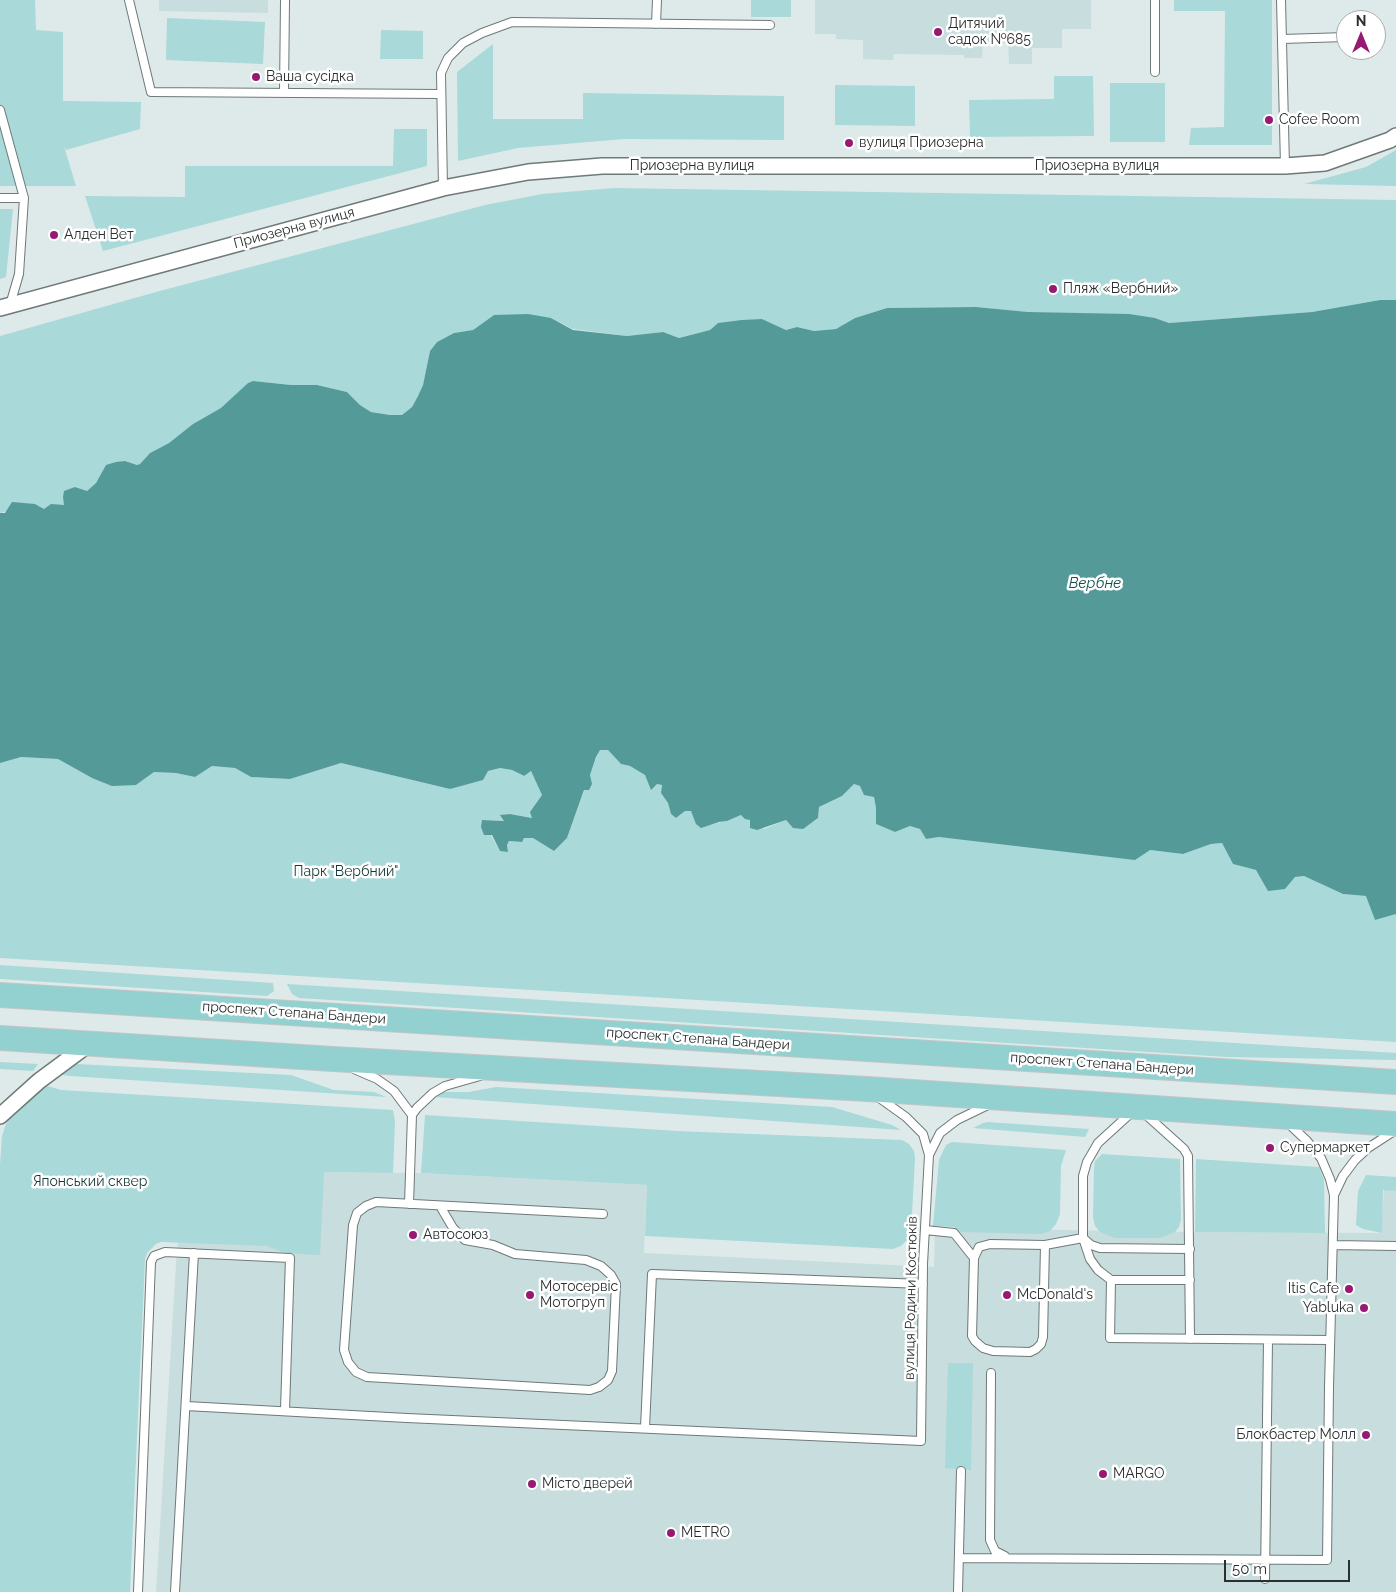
<!DOCTYPE html>
<meta charset="utf-8">
<style>
body{margin:0}
#map{position:relative;width:1396px;height:1592px;overflow:hidden;background:#deeaea;font-family:Raleway,sans-serif}
canvas{display:block}
.north{position:absolute;left:1336px;top:10px;width:50px;height:50px;box-sizing:border-box;background:#fff;border:1px solid #aaacac;border-radius:50%;rotate:0deg;font-size:14px;font-weight:700;line-height:20px;text-align:center;color:#2b2f2f}
.north::after{content:'';display:block;margin:auto;width:18px;height:22px;background:#971971;clip-path:polygon(50% 0,100% 100%,50% 72%,0 100%)}
.scale{position:absolute;left:1224px;top:1560px;width:126px;height:22px;box-sizing:border-box;border:2px solid #2b2f2f;border-top:0;padding-left:6px;font-size:15px;line-height:18px;white-space:nowrap;color:#2b2f2f;-webkit-text-stroke:4px #fff;paint-order:stroke}
</style>
<div id="map">
<canvas width="1396" height="1592"></canvas>
<div class="north">N</div>
<div class="scale">50 m</div>
</div>
<script>
const ctx = document.querySelector('canvas').getContext('2d');
ctx.lineJoin = 'round';
function paint(path, color) { ctx.fillStyle = color; ctx.fill(path, 'evenodd'); }
const shape = rows => new Path2D(rows.map(r => 'M' + r).join(''));
function strokePath(path, color, width, dash) { ctx.strokeStyle = color; ctx.lineWidth = width; ctx.lineCap = dash ? 'butt' : 'round'; ctx.setLineDash(dash || []); ctx.stroke(path); }
function write(font, color, halo, rows, align = 'center') {
  ctx.font = font + ' Raleway,sans-serif'; ctx.lineWidth = 5; ctx.setLineDash([]); ctx.textBaseline = 'middle'; ctx.strokeStyle = halo; ctx.fillStyle = color; for (const [text, x, y, turn = 0] of rows) {
    ctx.save(); ctx.translate(x, y); ctx.rotate((+turn || 0) * Math.PI / 180); ctx.textAlign = isNaN(turn) ? turn : align; if (halo) ctx.strokeText(text, 0, 0); ctx.fillText(text, 0, 0); ctx.restore();
  }
}
paint(shape([
 [159,0,268,0,268,13,159,11],
 [815,0,1091,0,1091,29,1062,29,1062,48,1032,48,1032,64,1009,64,1008,43,983,43,982,58,964,58,964,55,894,54,893,60,863,59,863,40,836,39,836,34,815,34],
 [324,1172,421,1173,647,1185,644,1253,934,1267,935,1228,1195,1232,1381,1233,1384,1189,1396,1191,1396,1592,156,1592,177,1248,179,1238]
]), '#c8dddd');
paint(shape([
 [0,0,35,0,36,30,63,32,63,101,141,102,140,129,66,150,64,146,76,186,0,186],
 [751,0,791,0,791,17,751,17],
 [1174,0,1272,0,1272,145,1189,145,1191,128,1224,127,1225,11,1174,11],
 [167,18,265,22,263,64,166,60],
 [381,30,423,31,423,59,380,59],
 [493,44,493,119,583,119,583,93,784,96,784,140,624,139,518,148,458,161,457,72],
 [1054,76,1093,76,1094,136,970,137,969,100,1054,99],
 [1110,83,1165,83,1165,142,1110,142],
 [835,85,915,86,915,126,835,125],
 [394,129,427,129,427,166,103,251,85,196,185,197,185,166,393,166],
 [1396,150,1396,186,1304,184,1366,167],
 [614,188,1396,200,1396,300,1380,300,1312,312,1169,323,1155,318,1027,312,976,307,887,308,855,318,836,329,814,331,797,327,786,330,762,319,718,323,710,330,679,338,663,332,627,336,573,329,551,318,494,315,473,330,454,333,437,342,430,351,423,385,418,396,412,407,402,415,390,415,371,412,360,405,347,392,317,385,291,385,253,381,248,383,222,408,193,424,169,443,150,453,140,464,137,465,125,461,106,466,96,483,87,491,75,487,64,506,44,509,35,504,0,513,0,336,156,292,485,205,542,194],
 [0,209,13,209,6,277,0,279],
 [599,750,608,750,621,764,630,766,645,775,651,789,657,784,662,785,661,793,668,803,671,814,676,818,685,811,691,811,708,825,727,821,741,815,764,829,786,820,793,828,811,823,818,818,819,807,842,796,854,784,860,786,874,797,876,808,876,824,895,832,910,826,920,829,926,839,939,837,1150,850,1183,854,1211,844,1222,843,1233,864,1256,870,1285,889,1295,877,1304,876,1343,894,1367,896,1375,920,1396,914,1396,1042,0,958,0,763,9,760,21,757,58,759,92,778,136,785,154,772,176,773,195,777,212,766,235,768,251,777,290,779,341,763,450,789,488,771,500,768,512,770,523,776,531,771,542,795,537,803,533,818,510,814,501,815,505,821,482,820,500,851,508,852,507,845,509,841,521,842,524,838,533,838,554,851,567,838],
 [0,965,273,983,274,991,267,996,0,979],
 [287,984,1396,1053,1396,1060,1227,1057,299,998,292,994],
 [0,1062,38,1064,33,1071,0,1069],
 [76,1064,291,1075,334,1090,374,1092,386,1097,70,1076,56,1074,65,1068],
 [44,1085,61,1090,393,1110,395,1121,393,1173,324,1172,320,1255,285,1253,267,1246,161,1242,156,1244,147,1253,145,1260,130,1592,0,1592,0,1165,2,1136,6,1124,13,1113],
 [496,1087,832,1107,892,1125,901,1130,434,1097,443,1092,469,1092],
 [425,1115,678,1131,902,1140,909,1144,914,1151,915,1158,911,1233,908,1239,901,1246,893,1249,645,1236,647,1185,421,1173],
 [988,1122,1089,1129,1085,1137,973,1128,983,1123],
 [952,1142,1066,1150,1061,1166,1060,1214,1056,1224,1050,1231,1041,1234,959,1232,954,1227,933,1226,939,1160,946,1145],
 [1102,1154,1180,1159,1181,1220,1179,1227,1175,1232,1160,1238,1115,1238,1100,1232,1095,1226,1093,1217,1094,1168,1095,1161],
 [1196,1159,1319,1167,1324,1180,1325,1233,1195,1232],
 [1366,1175,1396,1177,1396,1191,1383,1190,1382,1233,1363,1229,1356,1225,1358,1191],
 [948,1363,973,1363,971,1470,945,1468]
]), '#a9d9d8');
paint(shape([
 [1380,300,1396,300,1396,914,1375,920,1366,896,1343,894,1304,876,1295,877,1285,889,1268,891,1256,870,1233,864,1222,843,1211,844,1183,854,1150,850,1135,860,939,837,926,839,920,829,910,826,895,832,876,824,876,808,874,797,864,795,860,786,854,784,842,796,819,807,818,818,803,829,793,828,786,820,757,830,750,828,750,820,745,819,741,815,727,821,719,822,701,828,696,824,691,811,685,811,676,818,671,814,668,803,661,793,662,785,657,784,651,790,645,775,630,766,621,764,608,750,600,750,596,757,590,775,592,784,589,790,584,790,567,838,554,851,533,838,524,838,522,842,509,841,507,845,508,852,500,851,492,835,484,835,481,827,482,820,504,821,500,815,510,814,532,818,530,812,542,795,531,771,524,776,512,770,500,768,488,771,483,780,450,789,341,763,290,779,251,777,235,768,212,766,195,777,176,773,154,772,136,785,112,786,92,778,58,759,21,757,0,763,0,513,5,513,12,502,35,504,44,509,51,504,64,505,63,497,64,491,75,487,87,491,96,483,106,465,116,462,125,461,137,465,140,464,150,453,169,443,193,424,221,408,248,383,253,381,291,385,317,385,347,392,360,405,371,412,390,415,402,415,412,407,418,396,423,385,430,351,437,342,454,333,473,330,494,315,528,314,551,318,573,330,627,336,663,332,679,338,710,330,718,323,742,320,762,319,786,330,797,327,814,331,836,329,855,318,887,308,976,307,1028,312,1129,314,1155,318,1169,323,1312,312]
]), '#549a99');
const service = shape([
 [129,0,151,92,441,94],
 [1281,0,1285,166],
 [656,24,657,0],
 [1282,39,1346,37],
 [1155,72,1155,0],
 [284,93,285,0],
 [0,110,24,198,19,274,10,305],
 [443,188,441,73,448,58,463,43,482,33,512,22,770,25],
 [0,198,24,198],
 [354,1069,377,1079,394,1091,412,1115,409,1204],
 [1132,1112,1098,1143,1087,1162,1083,1176,1083,1238,1091,1245,1100,1248,1190,1249],
 [1144,1113,1184,1149,1188,1156,1190,1339],
 [412,1115,417,1108,433,1093,445,1086,480,1076],
 [929,1155,940,1133,957,1120,990,1104],
 [1334,1195,1343,1176,1355,1160,1368,1148,1394,1131],
 [440,1206,453,1228,465,1240,493,1245,515,1254,586,1260,601,1266,611,1275,616,1284,612,1371,608,1380,599,1387,590,1390,367,1377,356,1372,348,1362,344,1350,353,1225,357,1213,366,1206,376,1202,603,1214],
 [925,1230,954,1233,974,1258,972,1336,975,1341,983,1348,993,1351,1030,1352,1036,1349,1041,1344,1043,1337,1045,1245],
 [1333,1245,1396,1246],
 [974,1258,979,1247,990,1244,1045,1245,1083,1238,1090,1259,1098,1270,1111,1280,1190,1280],
 [1111,1280,1110,1338,1330,1340],
 [991,1373,990,1540,995,1551,1005,1556],
 [186,1406,407,1418,921,1441,923,1264,929,1155,923,1134,906,1117,878,1097],
 [645,1428,652,1274,923,1284],
 [959,1558,1327,1560,1329,1387,1334,1195,1330,1179,1321,1158,1307,1141,1288,1123],
 [1265,1579,1268,1340],
 [138,1592,151,1262,154,1256,165,1252,290,1258,285,1410],
 [175,1592,194,1253],
 [958,1592,961,1471]
]);
const minor = shape([
 [0,308,443,188,528,172,602,166,1285,166,1325,163,1390,140,1396,136],
 [0,1116,39,1081,89,1044]
]);
const primary = shape([
 [0,995,1396,1082],
 [0,1038,333,1059,867,1089,1396,1124]
]);
strokePath(service, '#6e7978', 10);
strokePath(minor, '#6e7978', 18);
strokePath(primary, '#c4c5c5', 26);
strokePath(service, '#fff', 8);
strokePath(minor, '#fff', 15);
strokePath(primary, '#93d0d0', 24);
for (const [x, y, r, color] of [
 [938,32,5,"#971971"],
 [256,77,5,"#971971"],
 [1269,120,5,"#971971"],
 [849,143,5,"#971971"],
 [54,235,5,"#971971"],
 [1053,289,5,"#971971"],
 [1270,1148,5,"#971971"],
 [413,1235,5,"#971971"],
 [1349,1289,5,"#971971"],
 [530,1295,5,"#971971"],
 [1007,1295,5,"#971971"],
 [1364,1308,5,"#971971"],
 [1366,1435,5,"#971971"],
 [1103,1474,5,"#971971"],
 [532,1484,5,"#971971"],
 [671,1533,5,"#971971"]
]) { const dot = new Path2D(); dot.arc(x, y, r, 0, 2 * Math.PI); ctx.fillStyle = color; ctx.fill(dot); strokePath(dot, '#fff', 2); }
write('14px', '#2b2f2f', '#fff', [
 ["Дитячий",948,24],
 ["садок №685",948,40],
 ["Ваша сусідка",266,77],
 ["Cofee Room",1279,120],
 ["вулиця Приозерна",859,143],
 ["Алден Вет",64,235],
 ["Пляж «Вербний»",1063,289],
 ["Супермаркет",1280,1148],
 ["Автосоюз",423,1235],
 ["Мотосервіс",540,1287],
 ["Мотогруп",540,1303],
 ["Itis Cafe",1339,1289,"right"],
 ["McDonald's",1017,1295],
 ["Yabluka",1354,1308,"right"],
 ["Блокбастер Молл",1356,1435,"right"],
 ["MARGO",1113,1474],
 ["Місто дверей",542,1484],
 ["METRO",681,1533]
], 'left');
write('14px', '#2b2f2f', '#fff', [
 ["Приозерна вулиця",692,166],
 ["Приозерна вулиця",1097,166],
 ["Приозерна вулиця",294,228,-15],
 ["проспект Степана Бандери",294,1013,4],
 ["проспект Степана Бандери",698,1039,4],
 ["проспект Степана Бандери",1102,1064,4],
 ["вулиця Родини Костюків",911,1298,-89]
]);
write('14px', '#163938', '#fff', [
 ["Парк \"Вербний\"",346,872],
 ["Японський сквер",90,1182]
]);
write('italic 15px', '#104f4e', '#fff', [
 ["Вербне",1095,583]
]);
</script>
